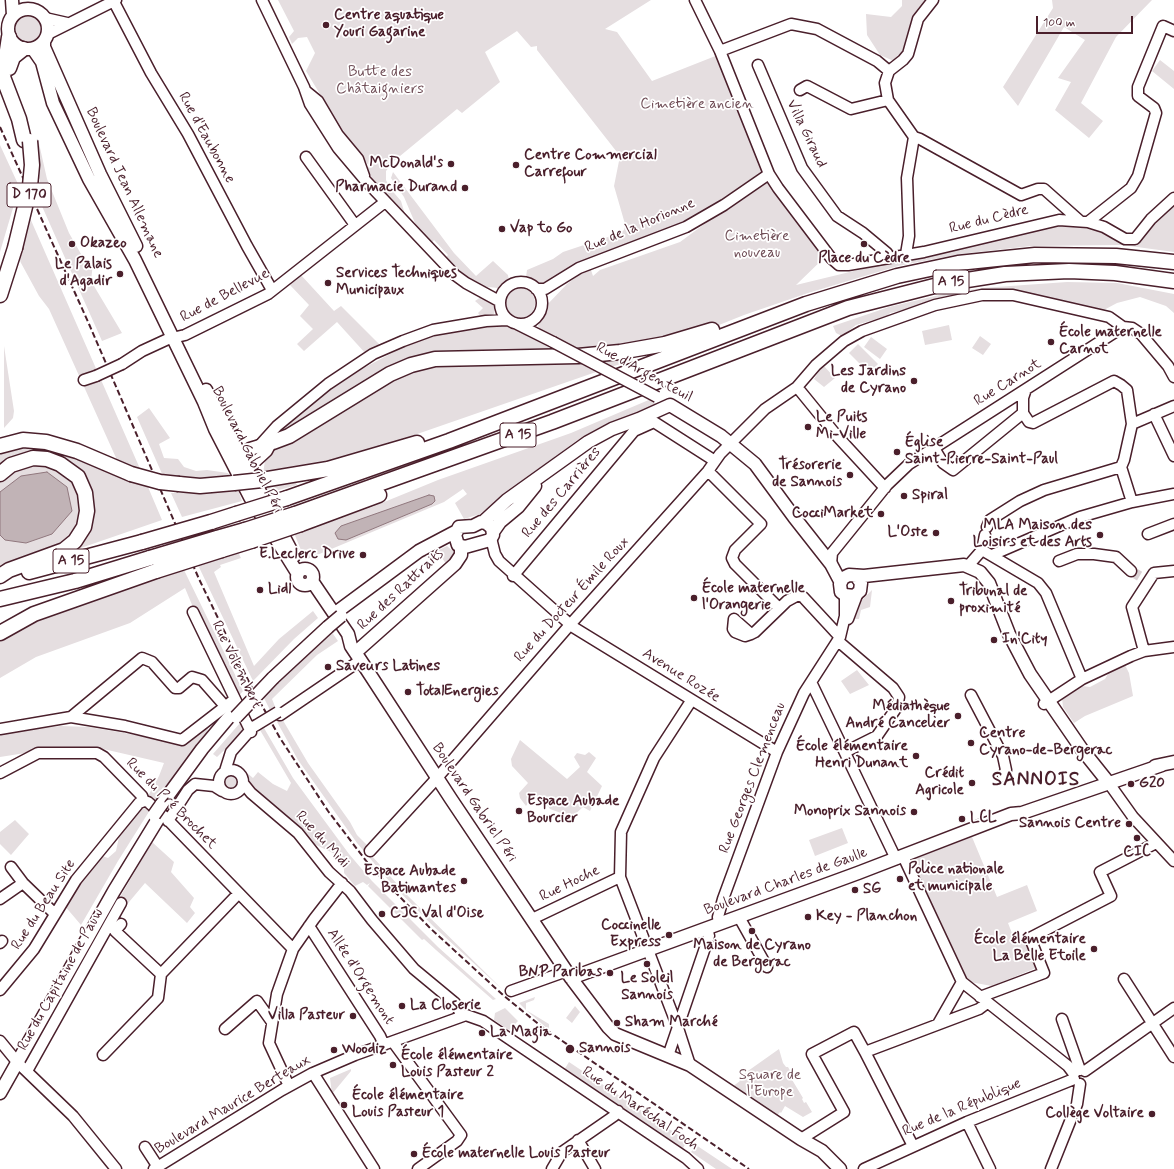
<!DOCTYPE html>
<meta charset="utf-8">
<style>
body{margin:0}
#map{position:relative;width:1174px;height:1169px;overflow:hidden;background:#fff;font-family:Mynerve,sans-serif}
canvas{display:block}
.scale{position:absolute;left:1036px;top:16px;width:97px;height:18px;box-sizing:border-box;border:2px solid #4a1f2b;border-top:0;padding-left:5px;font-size:12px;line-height:14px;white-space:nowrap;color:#4a1f2b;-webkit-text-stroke:3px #fff;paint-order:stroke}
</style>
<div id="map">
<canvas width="1174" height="1169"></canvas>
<div class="scale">100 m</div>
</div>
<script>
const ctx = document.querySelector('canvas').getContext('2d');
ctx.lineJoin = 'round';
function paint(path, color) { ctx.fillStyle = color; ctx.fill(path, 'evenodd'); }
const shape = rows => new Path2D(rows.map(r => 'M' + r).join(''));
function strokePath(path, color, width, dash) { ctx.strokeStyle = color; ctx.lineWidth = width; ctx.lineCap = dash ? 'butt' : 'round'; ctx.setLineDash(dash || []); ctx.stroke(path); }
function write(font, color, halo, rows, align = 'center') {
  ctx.font = font + ' Mynerve,sans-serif'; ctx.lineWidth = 3.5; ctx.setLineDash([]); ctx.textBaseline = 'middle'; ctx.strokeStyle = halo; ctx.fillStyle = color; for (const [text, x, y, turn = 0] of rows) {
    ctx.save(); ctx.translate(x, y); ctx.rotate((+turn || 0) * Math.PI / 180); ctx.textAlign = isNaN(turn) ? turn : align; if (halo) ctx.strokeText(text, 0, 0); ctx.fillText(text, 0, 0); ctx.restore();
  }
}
paint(shape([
 [278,0,651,0,605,29,617,32,652,81,718,55,764,172,743,189,686,222,540,287,528,281,526,277,527,270,553,259,563,252,620,233,624,230,625,224,614,186,620,156,537,50,537,46,531,47,517,31,485,52,500,82,462,113,457,109,394,161,386,171,386,180,389,187,401,201,406,218,390,201,378,185,375,184,367,169,369,166,341,129,306,71,315,53,307,37,298,38,292,44,289,37,294,31],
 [902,0,931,0,924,10,896,62,880,55,867,35,866,14,891,17,902,6],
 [1052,0,1152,0,1116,37,1081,103,1103,121,1089,138,1055,110,1071,82,1058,78,1085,40,1064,27,1018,106,1003,87,1053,8],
 '12 29a16 16 0 1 1 32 0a16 16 0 1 1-32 0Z',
 [1160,60,1174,71,1174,89,1152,71],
 [38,139,47,179,69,233,85,261,93,263,91,281,122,333,102,341,37,195,40,179,34,176,33,140],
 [0,145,18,184,13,208,0,252],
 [393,172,454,253,476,276,493,261,508,275,509,281,506,284,498,288,488,287,478,285,465,278,445,258,448,255,434,240,431,244,418,230,404,197,393,181,391,178],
 [763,181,768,182,826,256,796,285,1052,223,1097,219,1122,245,1174,204,1174,252,1122,245,1031,246,960,254,898,266,808,293,744,315,689,337,583,353,541,330,538,326,545,307,567,284,579,275,591,270,593,276,600,270,680,242],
 [30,218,141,471,130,467,117,460,49,309,39,296,21,263,18,255],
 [300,274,334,311,341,306,381,346,366,354,337,322,304,351,297,344,313,329,300,316,309,305,290,285],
 [1067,282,1117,283,1174,294,1174,313,1166,306,1140,297,1117,303,1102,311,1005,291,903,312,903,310,890,313,887,316,856,325,842,336,836,333,833,326,889,307,948,293,982,288],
 '505 303a15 15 0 1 1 30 0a15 15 0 1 1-30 0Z',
 [487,296,494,301,496,306,494,314,489,317,482,318,478,313,483,308,475,301,481,297],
 [486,325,506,325,596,372,348,458,315,466,263,474,265,460,283,426,347,377,405,346,435,336],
 [949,325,952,340,925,345,922,331],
 [980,336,991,344,983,355,972,348],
 [871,337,887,349,880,359,864,347],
 [858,344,878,364,869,373,849,353],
 [4,346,14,411,13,418,4,428],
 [629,355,633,360,611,367,594,359],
 [823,365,835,378,824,387,814,379],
 [651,399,656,404,628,417,608,424,576,441,480,514,464,519,455,503,467,494,463,489,444,502,305,560,294,533,372,507,438,480,571,433],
 [149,408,170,438,159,444,164,458,178,459,184,467,196,471,207,470,228,473,231,478,199,480,163,476,137,417],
 [31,445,76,455,148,487,162,520,72,551,90,529,94,512,91,492,61,459,0,468,0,454,16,447],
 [42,463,71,477,84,507,76,534,54,551,0,565,0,482,12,470],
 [295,481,297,485,268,493,265,486],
 [238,490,242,501,182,517,171,493],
 [447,546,455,553,453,559,447,565,437,551],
 [238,552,241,558,220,565,221,567,214,572,254,666,279,639,313,611,318,618,294,639,253,681,198,565],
 [184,570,243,691,237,698,205,636,185,588,130,623,36,657,0,678,0,639,44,613],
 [872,590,870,607,861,610,859,619,855,619,862,600],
 [331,631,338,641,317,655,272,699,276,709,271,712,263,696],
 [1124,663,1129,673,1133,696,1085,716,1074,723,1063,707,1062,698,1082,686,1090,687,1105,679,1108,674,1105,673],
 [857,670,869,685,850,694,841,681],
 [281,717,308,763,350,822,357,835,370,848,371,855,408,896,503,990,433,926,389,881,357,843,298,760,276,720],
 [209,722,207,733,155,802,148,796,159,776,164,763,99,748,38,751,0,757,0,733,61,726,89,727,183,743],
 [240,723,243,732,217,757,213,754],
 [264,728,293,778,349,854,372,881,438,947,496,999,493,1000,436,950,424,939,422,940,368,886,370,883,367,885,363,882,355,886,344,873,344,866,335,854,312,843,249,789,246,772,253,778,258,772,273,784,287,791,291,783,260,730],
 [520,740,567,779,580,767,574,757,577,753,585,755,589,752,596,758,587,772,602,786,590,811,583,807,572,817,550,809,542,798,534,795,526,806,520,798,519,793,528,783,512,766,511,759],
 '223 782a8 8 0 1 1 16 0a8 8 0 1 1-16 0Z',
 [146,808,150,810,118,861,81,925,64,905,83,878,102,856,108,858,116,851,119,837,141,809],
 [15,820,29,834,11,855,0,844,0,832],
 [842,828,848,843,815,856,809,840],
 [972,837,997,897,1027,885,1037,911,1008,923,1015,941,1024,937,1036,968,992,986,970,982,960,969,912,860],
 [152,842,174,862,171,872,194,898,190,907,195,913,187,923,145,883,119,914,85,970,79,968],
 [535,997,534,1000,526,1003,526,1010,549,1024,549,1030,526,1010,519,1003],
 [575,1006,580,1012,572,1023,566,1018],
 [505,1008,518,1021,509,1030,494,1020,495,1013],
 [779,1049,783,1063,786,1067,788,1067,793,1076,791,1078,803,1098,802,1099,804,1103,806,1102,812,1112,803,1117,785,1106,781,1113,780,1112,776,1117,732,1087,740,1081,738,1078],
 [569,1062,687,1141,682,1150,564,1070],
 [351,1069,351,1071,332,1094,330,1078],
 [696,1145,732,1169,716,1169,691,1152]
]), '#e5dee0');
const water = shape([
 [47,472,67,487,72,511,52,534,26,543,5,540,0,535,0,492,21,476,47,472],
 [429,495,434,496,435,501,432,504,346,540,338,539,335,533,341,526,429,495]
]);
paint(water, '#c1b3b6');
strokePath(water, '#91787e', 1);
strokePath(shape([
 [1131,571,1141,577]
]), '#dbd2d5', 10, [10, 5]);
const minor = shape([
 [113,0,151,73,188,134,247,246,272,290],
 [262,0,304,87,310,104,338,148,365,180,455,275,466,283,499,301],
 [695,0,720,51,769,174,778,188,831,258,839,265,848,265,924,252,1059,220,1088,222,1104,227,1125,239,1135,239,1151,219,1174,198],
 [45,18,67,23],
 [48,34,116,0],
 [720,51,791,24,817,29,877,61,889,71],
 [758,65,802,168,837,216,863,233,887,253,889,258],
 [800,90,807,86,851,109,888,100],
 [307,92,318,101,338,135,358,159,364,176],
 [914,137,920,139,1021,195,1038,189,1044,189,1080,221],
 [914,137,888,100,885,83,889,71,903,60,908,54,918,19,933,0],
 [306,157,355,225],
 [1088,222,1131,188,1138,176,1156,113,1154,108,1138,96,1138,87,1163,26,1174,31],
 [906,254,909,236,907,178,914,137],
 '500 303a21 21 0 1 1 42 0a21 21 0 1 1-42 0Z',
 [536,289,545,289,579,268,686,227,724,205,769,174],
 [517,324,553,342],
 [122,364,142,351,168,339,185,335,268,294,385,202],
 [84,380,96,376],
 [797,387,837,436,885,488],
 [1154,414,1174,456],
 [1132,424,1174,406],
 [259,446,277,426,328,384,373,354,403,341,433,330,486,321,507,320],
 [934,448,943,463,953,470,1023,413],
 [1121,467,1132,502],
 [708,471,761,524,735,550,732,558,735,564,779,608],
 [252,476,252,467,254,463,267,451,274,438],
 [987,527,990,520,1020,501,1044,490,1121,467,1124,460,1132,424,1127,390,1121,385,1114,381,1033,423,1029,422,1023,413,1023,398,1026,389],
 [1148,534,1174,524],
 [491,538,495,554,499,561,573,627,777,752],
 [982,550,985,535],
 [992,555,1080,517,1132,502,1174,494],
 [1059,561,1077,554,1094,554,1116,557,1131,571],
 [831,564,832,553,887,485,909,464,1123,327],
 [968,566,982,550,1038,583,1046,593,1082,679],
 [513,576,634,431,654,422,715,461],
 [193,612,251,732],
 [848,619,857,595],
 [751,634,734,619,733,629,735,632,745,636,751,634,755,632,787,601,798,595,803,597,840,637],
 [838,641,893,688,899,697,897,707,877,736,845,752],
 [1144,651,1132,607,1154,573,1174,571],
 [811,682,896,859],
 [971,695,1003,756,1006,770,1003,776],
 [1044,704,1082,679,1131,656,1144,651,1174,647],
 [280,715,361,660],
 [71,717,142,658,152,662,175,688,179,688,192,677,202,680,224,705],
 [0,729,71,717,125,726,182,740,235,699],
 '219 782a12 12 0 1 1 24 0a12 12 0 1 1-24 0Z',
 [225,771,231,752,254,726],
 [0,773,38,753,97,753,104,757,142,796,144,801,148,802,166,818,293,949],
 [1108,782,1133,817,1174,861],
 [243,783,251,793,298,833,329,872,350,891,372,920,414,969,455,1003,462,1016],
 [168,821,188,790,195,784,214,786,222,791],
 [370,851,437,778,568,627,708,471,720,454,765,409,797,387,816,365,844,341,862,331,935,305,982,295,1013,295,1109,317,1123,327,1132,328,1141,334,1168,366,1174,377],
 [903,856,962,982,1068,1066,1074,1074],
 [11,867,23,883,55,914],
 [0,899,23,883],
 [739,917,767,967],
 [532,919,620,877],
 [121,924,115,931,161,974],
 [719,924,718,917,723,899,777,752,804,693,840,637,845,616,845,595],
 [309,926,380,1036,384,1045],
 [0,943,2,941],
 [1124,979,1174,1057],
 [0,990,34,949,76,880,139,803,144,801],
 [511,991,567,971],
 [980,997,1044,973,1030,938,1111,896,1100,872,1156,843],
 [1062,1019,1080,1070],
 [938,1024,962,982],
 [225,1029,257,1001,272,1022],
 [0,1041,18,1063,73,1116,116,1169],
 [393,1042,461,1135,457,1141,418,1169],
 [103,1055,158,998,161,974,238,894],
 [668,1056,709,936,707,928],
 [690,1065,678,1028,620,877,621,832,654,758,691,701],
 [27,1071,121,903],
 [1085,1071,1174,1008],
 [313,1073,374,1169],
 [289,1086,269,1043,277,994,293,949,314,919,342,883],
 [967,1122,990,1169],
 [801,1139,844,1112,812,1054,854,1032,865,1052],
 [578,1140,595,1169],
 [913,1146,865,1052,979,1009,987,1003],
 [145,1147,158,1167],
 [154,1169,282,1090,313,1073,355,1055,466,1015,483,1021,686,1158,698,1169],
 [552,1169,562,1152,614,1116,618,1111],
 [864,1169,967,1122,1074,1079],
 [1051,1169,1077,1104,1080,1084]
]);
const major = shape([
 [12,0,13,15],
 '8 29a20 20 0 1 1 40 0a20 20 0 1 1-40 0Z',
 [44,42,44,47,100,174,136,246],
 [33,49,42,62,53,103,89,179,135,260,204,402,215,429,250,497,298,574],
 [206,390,294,556],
 [235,460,250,449,273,442],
 [481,522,486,523,492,528,493,535,490,540,465,547,458,545,455,535,459,527,473,526,481,522],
 [483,522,507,500,588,442,612,429,639,419,670,405,721,436,755,464,794,517,831,564,840,581],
 [493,532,500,522,518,507,535,486],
 '297 577a8 8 0 1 1 16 0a8 8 0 1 1-16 0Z',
 [856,576,861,583,860,591,854,596,845,595,841,592,840,584,843,578,849,575,864,576,964,565,980,572,989,583,1009,634,1030,674,1083,751],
 [312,581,348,634,351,646,367,670,451,799,571,978,608,1027,615,1034,690,1065,801,1139,822,1151,840,1169],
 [338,611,419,551,455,532],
 [356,652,455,564,461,555,461,547],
 [273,678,328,627],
 [1088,757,1108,782],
 [1155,766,1174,762],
 [161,805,202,749,234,711],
 [571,978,858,873,1011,814,1022,813,1162,765],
 [0,1093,114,891,158,819]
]);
const highway = shape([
 [9,37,3,77,19,119,24,140],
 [9,68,13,57,23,49],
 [0,295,15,248],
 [273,442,289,436,390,374,411,365,435,359,578,356,620,352,665,344,712,330],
 [0,446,23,440,46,442,77,451,131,474],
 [0,474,11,465,33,458,47,459,60,464,78,477,85,493,87,511,84,527,75,541,64,550,9,570,0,576],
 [262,480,328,469,417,443],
 [179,484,200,486,234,483],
 [287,498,449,441,806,304,897,276,958,263,1035,255,1116,256,1174,262],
 [295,514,552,422,848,308,942,284,1005,274,1069,271,1115,273,1174,281],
 [211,522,236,514],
 [301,524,379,495],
 [217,538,245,530],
 [222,550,251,541],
 [29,572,142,542],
 [0,599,75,581,150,558],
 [0,633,34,614,156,571]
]);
strokePath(minor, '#4a1f2b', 13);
strokePath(major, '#4a1f2b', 15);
strokePath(highway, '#4a1f2b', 17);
strokePath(minor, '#fff', 10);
strokePath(major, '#fff', 12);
strokePath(highway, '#fff', 14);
strokePath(shape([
 [0,127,89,324,199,579,250,684,280,738,328,811,370,866,430,928,503,995,542,1027,749,1169]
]), '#4a1f2b', 2, [6, 3]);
const minorBridge = shape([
 [553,342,657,397],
 [96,376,122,364],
 [255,726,278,712]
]);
const majorBridge = shape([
 [328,627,341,616],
 [236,717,273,678],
 [154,815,161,805]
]);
const highwayBridge = shape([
 [15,248,30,186,32,165,30,141],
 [131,474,160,482,179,484],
 [234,483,262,480],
 [236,514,287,498],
 [245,530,295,514],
 [251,541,301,524],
 [142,542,211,522],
 [150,558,217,538],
 [156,571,222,550]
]);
strokePath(minorBridge, '#4a1f2b', 13, []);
strokePath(majorBridge, '#4a1f2b', 15, []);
strokePath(highwayBridge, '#4a1f2b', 17, []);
strokePath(minorBridge, '#fff', 10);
strokePath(majorBridge, '#fff', 12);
strokePath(highwayBridge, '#fff', 14);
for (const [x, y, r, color] of [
 [326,25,4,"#4a1f2b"],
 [451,164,4,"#4a1f2b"],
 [516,165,4,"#4a1f2b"],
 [465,188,4,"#4a1f2b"],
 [502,229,4,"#4a1f2b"],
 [72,244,4,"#4a1f2b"],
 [864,244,4,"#4a1f2b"],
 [120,274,4,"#4a1f2b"],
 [328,283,4,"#4a1f2b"],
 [1051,342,4,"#4a1f2b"],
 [914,381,4,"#4a1f2b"],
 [808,427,4,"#4a1f2b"],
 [897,452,4,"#4a1f2b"],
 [850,475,4,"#4a1f2b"],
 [904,496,4,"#4a1f2b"],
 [881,514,4,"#4a1f2b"],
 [936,533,4,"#4a1f2b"],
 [1100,535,4,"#4a1f2b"],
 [363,555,4,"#4a1f2b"],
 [260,590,4,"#4a1f2b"],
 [694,598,4,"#4a1f2b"],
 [951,601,4,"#4a1f2b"],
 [994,640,4,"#4a1f2b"],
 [328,667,4,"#4a1f2b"],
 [408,692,4,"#4a1f2b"],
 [958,716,4,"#4a1f2b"],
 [971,743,4,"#4a1f2b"],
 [916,756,4,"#4a1f2b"],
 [972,783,4,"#4a1f2b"],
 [1131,784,4,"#4a1f2b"],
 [519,811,4,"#4a1f2b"],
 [914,812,4,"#4a1f2b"],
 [962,819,4,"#4a1f2b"],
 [1129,824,4,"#4a1f2b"],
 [1137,838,4,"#4a1f2b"],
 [900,879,4,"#4a1f2b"],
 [464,881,4,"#4a1f2b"],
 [855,890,4,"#4a1f2b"],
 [382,914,4,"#4a1f2b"],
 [808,917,4,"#4a1f2b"],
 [752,931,4,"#4a1f2b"],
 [669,935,4,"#4a1f2b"],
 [1094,949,4,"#4a1f2b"],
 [647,964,4,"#4a1f2b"],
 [610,973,4,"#4a1f2b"],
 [402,1006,4,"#4a1f2b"],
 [353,1016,4,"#4a1f2b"],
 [617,1023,4,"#4a1f2b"],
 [482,1033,4,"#4a1f2b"],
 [570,1049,5,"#4a1f2b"],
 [334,1050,4,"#4a1f2b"],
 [393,1065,4,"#4a1f2b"],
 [344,1105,4,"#4a1f2b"],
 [1152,1114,4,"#4a1f2b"],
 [414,1154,4,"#4a1f2b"]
]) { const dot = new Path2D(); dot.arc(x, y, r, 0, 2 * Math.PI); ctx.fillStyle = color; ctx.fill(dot); strokePath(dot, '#fff', 1.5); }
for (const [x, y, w] of [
 [29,195,44],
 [951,282,36],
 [518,435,36],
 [71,561,36]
]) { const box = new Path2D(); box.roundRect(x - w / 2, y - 12, w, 24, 3); ctx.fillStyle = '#fff'; ctx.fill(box); strokePath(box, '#4a1f2b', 1); }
write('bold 14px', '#4a1f2b', null, [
 ["D 170",29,195],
 ["A 15",951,282],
 ["A 15",518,435],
 ["A 15",71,561]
]);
write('bold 15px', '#4a1f2b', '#fff', [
 ["Centre aquatique",334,16],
 ["Youri Gagarine",334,33],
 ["Centre Commercial",524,156],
 ["Carrefour",524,173],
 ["McDonald's",443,164,"right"],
 ["Pharmacie Durand",457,188,"right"],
 ["Vap to Go",510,229],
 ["Okazeo",80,244],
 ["Place du Cèdre",864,259,"center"],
 ["Le Palais",112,265,"right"],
 ["d'Agadir",112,282,"right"],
 ["Services Techniques",336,274],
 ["Municipaux",336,291],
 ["École maternelle",1059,333],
 ["Carnot",1059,350],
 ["Les Jardins",906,372,"right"],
 ["de Cyrano",906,389,"right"],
 ["Le Puits",816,418],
 ["Mi-Ville",816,435],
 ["Église",905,443],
 ["Saint-Pierre-Saint-Paul",905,460],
 ["Trésorerie",842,466,"right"],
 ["de Sannois",842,483,"right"],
 ["Spiral",912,496],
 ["CocciMarket",873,514,"right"],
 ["MLA Maison des",1092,526,"right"],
 ["Loisirs et des Arts",1092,543,"right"],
 ["L'Oste",928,533,"right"],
 ["E.Leclerc Drive",355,555,"right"],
 ["École maternelle",702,589],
 ["l'Orangerie",702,606],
 ["Lidl",268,590],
 ["Tribunal de",959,592],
 ["proximité",959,609],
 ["In'City",1002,640],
 ["Saveurs Latines",336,667],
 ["TotalEnergies",416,692],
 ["Médiathèque",950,707,"right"],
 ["André Cancelier",950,724,"right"],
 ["Centre",979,734],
 ["Cyrano-de-Bergerac",979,751],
 ["École élémentaire",908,747,"right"],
 ["Henri Dunant",908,764,"right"],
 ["Crédit",964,774,"right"],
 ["Agricole",964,791,"right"],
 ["G20",1139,784],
 ["Espace Aubade",527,802],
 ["Bourcier",527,819],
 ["Monoprix Sannois",906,812,"right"],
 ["LCL",970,819],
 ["Sannois Centre",1121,824,"right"],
 ["CIC",1137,853,"center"],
 ["Police nationale",908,870],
 ["et municipale",908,887],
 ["Espace Aubade",456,872,"right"],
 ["Batimantes",456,889,"right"],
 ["SG",863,890],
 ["CJC Val d'Oise",390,914],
 ["Key - Planchon",816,917],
 ["Coccinelle",661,926,"right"],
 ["Express",661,943,"right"],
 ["École élémentaire",1086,940,"right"],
 ["La Belle Etoile",1086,957,"right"],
 ["Maison de Cyrano",752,946,"center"],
 ["de Bergerac",752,963,"center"],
 ["BNP Paribas",602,973,"right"],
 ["Le Soleil",647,979,"center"],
 ["Sannois",647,996,"center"],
 ["La Closerie",410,1006],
 ["Villa Pasteur",345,1016,"right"],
 ["Sham Marché",625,1023],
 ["La Magia",490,1033],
 ["Sannois",579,1049],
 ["Woodiz",342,1050],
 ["École élémentaire",401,1056],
 ["Louis Pasteur 2",401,1073],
 ["École élémentaire",352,1096],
 ["Louis Pasteur 1",352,1113],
 ["Collège Voltaire",1144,1114,"right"],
 ["École maternelle Louis Pasteur",422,1154]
], 'left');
write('15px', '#714f58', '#fff', [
 ["Butte des",380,73],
 ["Châtaigniers",380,90],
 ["Cimetière ancien",697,105],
 ["Cimetière",757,237],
 ["nouveau",757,254],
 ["Square de",770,1076],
 ["l'Europe",770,1093]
]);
write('15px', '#4a1f2b', '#fff', [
 ["Villa Giraud",806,134,64],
 ["Rue d'Eaubonne",206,138,61],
 ["Boulevard Jean Allemane",124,183,65],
 ["Rue du Cèdre",989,220,-14],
 ["Rue de la Horionne",640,226,-23],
 ["Rue de Bellevue",225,296,-28],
 ["Rue d'Argenteuil",644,373,29],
 ["Rue Carnot",1008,383,-32],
 ["Boulevard Gabriel Péri",247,450,63],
 ["Rue des Carrières",562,493,-50],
 ["Rue des Rattraits",401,590,-43],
 ["Rue du Docteur Émile Roux",572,600,-48],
 ["Rue Volembert",236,665,64],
 ["Avenue Rozée",681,676,32],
 ["Rue Georges Clemenceau",753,778,-69],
 ["Boulevard Gabriel Péri",474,803,56],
 ["Rue du Pré Brochet",171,804,45],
 ["Rue du Midi",322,840,47],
 ["Boulevard Charles de Gaulle",786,882,-20],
 ["Rue Hoche",570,884,-26],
 ["Rue du Beau Site",44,905,-57],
 ["Allée d'Orgemont",360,977,57],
 ["Rue du Capitaine de Pauw",61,980,-61],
 ["Boulevard Maurice Berteaux",233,1105,-31],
 ["Rue de la République",962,1108,-23],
 ["Rue du Maréchal Foch",640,1109,34]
]);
ctx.letterSpacing = '1px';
write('bold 19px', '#4a1f2b', '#fff', [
 ["SANNOIS",1036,781]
]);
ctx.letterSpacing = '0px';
</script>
